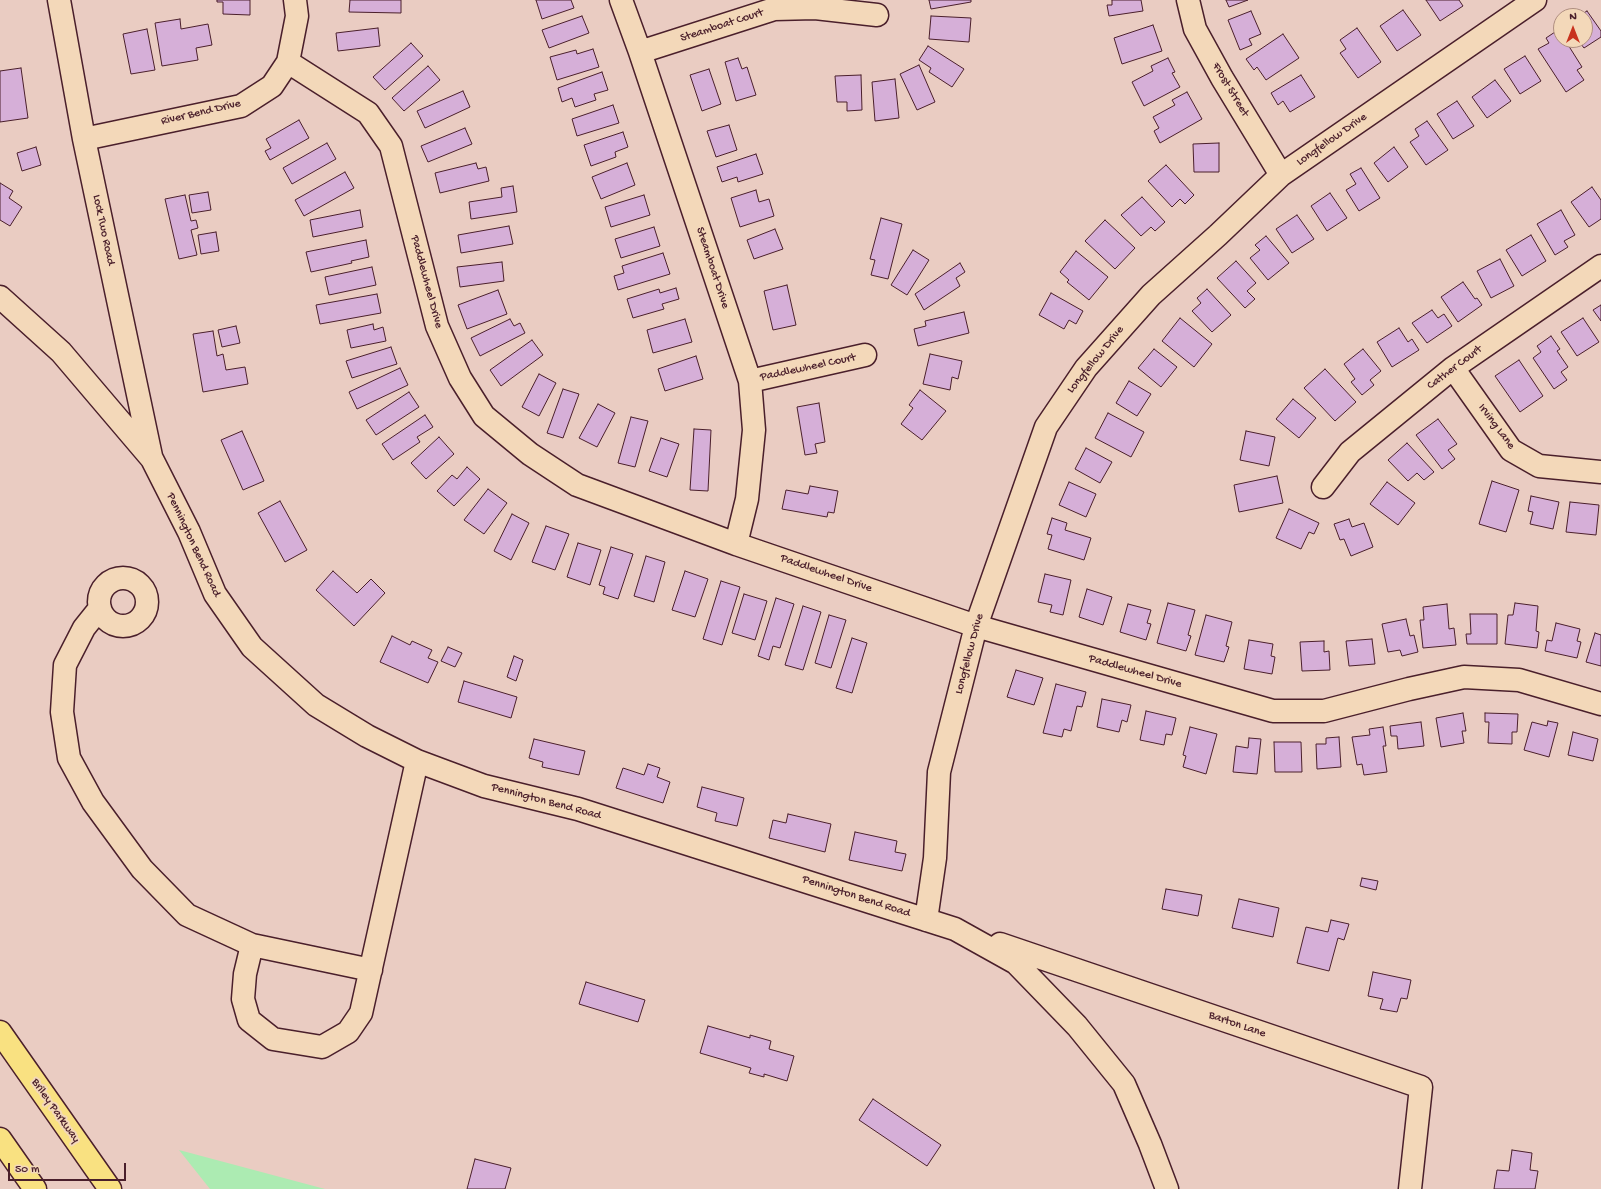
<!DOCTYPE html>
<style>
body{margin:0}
#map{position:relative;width:1601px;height:1189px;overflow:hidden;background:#eaccc2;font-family:"Gochi Hand",sans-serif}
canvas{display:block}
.north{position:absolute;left:1553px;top:8px;width:40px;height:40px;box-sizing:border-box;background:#f3d8b9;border:1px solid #af8e80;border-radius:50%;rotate:0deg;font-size:11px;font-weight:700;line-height:16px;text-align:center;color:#4a1f2b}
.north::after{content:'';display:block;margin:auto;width:14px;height:18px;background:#c8321e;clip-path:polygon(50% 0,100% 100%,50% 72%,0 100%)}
.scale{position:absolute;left:8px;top:1163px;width:118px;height:18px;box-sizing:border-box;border:2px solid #4a1f2b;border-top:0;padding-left:5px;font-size:12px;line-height:14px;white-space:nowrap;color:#4a1f2b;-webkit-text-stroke:3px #f3d8b9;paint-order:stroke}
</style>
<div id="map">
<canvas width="1601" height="1189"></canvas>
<div class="north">N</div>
<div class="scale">50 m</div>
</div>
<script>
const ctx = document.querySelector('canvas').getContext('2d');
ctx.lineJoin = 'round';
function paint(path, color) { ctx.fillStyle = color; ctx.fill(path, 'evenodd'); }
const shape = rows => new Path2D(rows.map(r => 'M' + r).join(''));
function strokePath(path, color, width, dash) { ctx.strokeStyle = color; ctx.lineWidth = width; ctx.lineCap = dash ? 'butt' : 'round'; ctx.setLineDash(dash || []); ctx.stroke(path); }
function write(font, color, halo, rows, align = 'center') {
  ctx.font = font + ' "Gochi Hand",sans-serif'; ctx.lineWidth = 4; ctx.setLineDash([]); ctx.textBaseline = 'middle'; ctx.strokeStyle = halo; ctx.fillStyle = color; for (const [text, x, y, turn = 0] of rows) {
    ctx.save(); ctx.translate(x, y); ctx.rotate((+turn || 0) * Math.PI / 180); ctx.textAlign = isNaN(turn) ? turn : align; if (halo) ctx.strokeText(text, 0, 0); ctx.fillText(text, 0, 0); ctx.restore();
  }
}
paint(shape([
 [179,1150,325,1189,210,1189]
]), '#acebb2');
const building = shape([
 [217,0,250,0,250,15,223,14,223,2,217,2,217,0],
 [350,0,401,0,401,13,349,12,350,0],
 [536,0,571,0,574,8,542,19,536,0],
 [929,0,971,0,971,2,931,9,929,0],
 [1112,0,1141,0,1143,11,1109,16,1107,5,1112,5,1112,0],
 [1226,0,1248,0,1229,7,1226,0],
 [1426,0,1459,0,1463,6,1440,21,1426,0],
 [1403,10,1421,35,1397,51,1380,26,1403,10],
 [1251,11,1261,34,1249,39,1252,45,1240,50,1228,20,1251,11],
 [1587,11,1601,31,1601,37,1584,48,1578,40,1585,40,1585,16,1579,16,1587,11],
 [582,16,589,33,549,48,542,30,582,16],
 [931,16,971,18,969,42,929,39,931,16],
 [180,19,181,29,208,24,212,45,196,48,198,60,162,66,155,23,180,19],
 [1153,25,1162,51,1122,64,1114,38,1153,25],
 [378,28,380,46,338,51,336,33,378,28],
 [1357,28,1381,62,1358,78,1340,53,1346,49,1340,40,1357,28],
 [147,29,155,70,131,74,123,34,147,29],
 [1558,30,1561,34,1561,40,1565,40,1582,67,1577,70,1584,80,1566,92,1538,49,1549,43,1546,38,1558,30],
 [1283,34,1299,58,1266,80,1257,67,1254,70,1246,59,1283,34],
 [411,43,423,56,385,90,373,77,411,43],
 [928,46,964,69,952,87,929,72,931,68,919,60,928,46],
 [593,49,599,67,557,80,550,57,576,50,577,54,593,49],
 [1525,56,1541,81,1520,94,1504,69,1525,56],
 [738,58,742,69,747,67,756,95,736,101,725,62,738,58],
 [1168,58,1175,72,1172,73,1180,87,1144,106,1132,82,1153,71,1151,66,1168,58],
 [919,65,935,102,917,110,900,74,919,65],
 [428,66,440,80,404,111,392,98,428,66],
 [21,68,28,118,0,122,0,71,21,68],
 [709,69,721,104,702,111,690,75,709,69],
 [602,72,608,90,594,94,596,100,575,107,572,98,562,102,558,88,602,72],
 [861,75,862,110,847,111,847,102,837,102,835,76,861,75],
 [1301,75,1315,97,1290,112,1283,101,1278,105,1271,93,1301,75],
 [895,79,899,118,875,121,872,82,895,79],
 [1495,80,1511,101,1487,118,1472,97,1495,80],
 [463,91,470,107,425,128,417,111,463,91],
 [1187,92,1202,119,1160,143,1154,131,1159,128,1153,117,1175,105,1172,100,1187,92],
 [1457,101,1474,126,1453,139,1437,114,1457,101],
 [613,105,619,123,577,136,572,119,613,105],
 [299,120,309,138,270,160,265,151,271,148,266,139,299,120],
 [1427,121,1448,150,1426,165,1410,142,1419,136,1415,129,1427,121],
 [729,125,737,150,716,157,707,131,729,125],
 [465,128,472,144,428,162,421,146,465,128],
 [623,132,628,147,615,152,616,157,591,166,584,145,623,132],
 [327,143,336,159,292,184,283,168,327,143],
 [1219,143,1219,172,1194,172,1193,144,1219,143],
 [36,147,41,165,22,171,17,153,36,147],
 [1394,147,1408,167,1388,182,1374,163,1394,147],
 [756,154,763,174,738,182,737,177,722,182,717,167,756,154],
 [476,163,478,169,486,167,489,181,440,193,435,173,476,163],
 [627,163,635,185,601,199,592,177,627,163],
 [1166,165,1194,195,1185,204,1180,199,1172,207,1148,181,1166,165],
 [1361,168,1380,198,1359,211,1346,190,1356,184,1350,174,1361,168],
 [345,172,354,188,304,216,295,200,345,172],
 [0,183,13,191,9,198,22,207,10,226,0,220,0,183],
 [513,186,517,212,471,219,469,202,502,197,501,188,513,186],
 [1592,187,1601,200,1601,219,1589,227,1571,202,1592,187],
 [756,190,759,202,769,199,774,216,740,227,731,198,756,190],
 [208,192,211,210,192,213,189,195,208,192],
 [1330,193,1347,218,1327,231,1311,206,1330,193],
 [185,195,191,221,196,220,198,228,191,230,197,255,179,259,165,199,185,195],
 [644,195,650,215,611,227,605,207,644,195],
 [1142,197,1165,222,1155,231,1151,227,1141,236,1121,215,1142,197],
 [360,210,363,227,313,237,310,220,360,210],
 [1561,210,1575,235,1564,241,1568,247,1555,255,1537,224,1561,210],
 [1297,215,1314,239,1292,253,1276,229,1297,215],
 [881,218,902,224,888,279,871,275,875,260,870,259,881,218],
 [1105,220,1135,248,1115,269,1085,241,1105,220],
 [509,226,513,244,461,253,458,235,509,226],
 [654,227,660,246,621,258,615,239,654,227],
 [775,229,783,249,754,259,747,240,775,229],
 [216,232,219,251,201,254,198,235,216,232],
 [1531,235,1546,261,1522,276,1506,250,1531,235],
 [1266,236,1289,263,1268,280,1250,258,1260,250,1255,245,1266,236],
 [366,240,369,257,351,261,352,263,311,272,306,252,366,240],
 [913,250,929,260,907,295,891,285,913,250],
 [1076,251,1108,277,1089,300,1067,282,1069,280,1060,272,1076,251],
 [663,253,670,274,618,290,614,276,624,273,622,266,663,253],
 [1500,259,1514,286,1491,298,1477,271,1500,259],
 [1236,261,1256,283,1247,291,1255,299,1245,308,1217,278,1236,261],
 [502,262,504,281,460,287,457,267,502,262],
 [960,263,965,272,956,278,960,286,924,310,915,294,960,263],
 [372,267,376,285,329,295,325,277,372,267],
 [1463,282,1475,299,1477,298,1482,305,1458,322,1441,297,1463,282],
 [787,285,796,325,773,330,764,291,787,285],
 [676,288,679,299,662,304,664,309,633,318,627,299,659,289,660,293,676,288],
 [1207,289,1231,315,1212,332,1192,311,1201,303,1197,298,1207,289],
 [498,290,507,314,467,329,458,305,498,290],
 [1051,293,1083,311,1076,324,1069,320,1064,329,1039,315,1051,293],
 [377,294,381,313,320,324,316,305,377,294],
 [1601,305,1601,321,1593,310,1601,305],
 [1432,310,1438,318,1444,314,1452,326,1427,343,1412,323,1432,310],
 [964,312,969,333,918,346,914,329,926,326,925,321,964,312],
 [1180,318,1212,344,1194,367,1162,341,1180,318],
 [1583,318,1599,342,1577,356,1561,332,1583,318],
 [510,319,514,326,520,323,525,333,480,356,471,338,510,319],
 [685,319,692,342,653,353,647,330,685,319],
 [373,324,374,330,383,327,386,341,351,348,347,330,373,324],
 [236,326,240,343,222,347,218,330,236,326],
 [1399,328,1408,342,1412,339,1419,350,1392,367,1377,342,1399,328],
 [213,331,217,356,223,354,226,370,245,367,248,384,203,392,193,334,213,331],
 [1551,336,1560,349,1557,351,1568,367,1561,372,1567,380,1554,389,1533,358,1541,352,1537,346,1551,336],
 [532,340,543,355,501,386,490,370,532,340],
 [391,347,397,364,352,378,346,361,391,347],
 [1154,349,1177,367,1161,387,1138,368,1154,349],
 [1363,349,1381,371,1370,380,1374,385,1362,395,1351,382,1355,379,1344,364,1363,349],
 [930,354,962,361,958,379,952,377,950,390,923,384,930,354],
 [696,356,703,379,665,391,658,369,696,356],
 [1519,360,1543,396,1520,412,1495,376,1519,360],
 [400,368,408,385,357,409,349,392,400,368],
 [1325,369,1356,402,1335,421,1304,388,1325,369],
 [539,374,556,383,539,416,522,407,539,374],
 [1129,381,1151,394,1137,416,1116,403,1129,381],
 [563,389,579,394,563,438,547,433,563,389],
 [920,390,946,411,922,440,901,424,913,408,909,405,920,390],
 [409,392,419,407,376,435,366,420,409,392],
 [1293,399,1316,418,1299,438,1276,419,1293,399],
 [819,403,825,442,815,444,817,453,805,455,797,407,819,403],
 [598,404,615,413,597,447,579,438,598,404],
 [1108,413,1144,432,1131,457,1095,438,1108,413],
 [425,415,433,427,417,437,420,442,393,460,382,444,425,415],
 [631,417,648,421,635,467,618,463,631,417],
 [1438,419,1457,444,1448,450,1455,459,1442,469,1416,435,1438,419],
 [694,429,711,430,708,491,690,490,694,429],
 [242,431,264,481,243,490,221,440,242,431],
 [1246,431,1275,437,1269,466,1240,460,1246,431],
 [439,437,454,454,426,479,411,463,439,437],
 [661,438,679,444,667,477,649,471,661,438],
 [1407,443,1434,472,1424,480,1417,473,1408,481,1388,460,1407,443],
 [1086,448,1112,462,1100,483,1075,469,1086,448],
 [467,467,480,479,454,506,437,491,452,475,457,479,467,467],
 [1277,476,1283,503,1239,512,1234,485,1277,476],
 [1492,481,1519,490,1506,532,1479,524,1492,481],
 [1069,482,1096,494,1086,517,1059,505,1069,482],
 [1387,482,1415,503,1398,525,1370,504,1387,482],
 [810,486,838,491,834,513,828,512,827,517,782,509,786,490,808,494,810,486],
 [488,489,507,503,484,534,464,520,488,489],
 [1531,496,1559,502,1553,529,1530,524,1533,512,1528,511,1531,496],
 [280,501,307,550,285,562,258,513,280,501],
 [1570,502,1599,505,1596,535,1566,532,1570,502],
 [1289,509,1319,523,1314,534,1309,532,1301,549,1276,538,1289,509],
 [512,514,529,523,511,560,494,551,512,514],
 [1052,518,1067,523,1065,530,1091,538,1084,560,1048,549,1052,535,1047,534,1052,518],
 [1349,519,1352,527,1364,523,1373,547,1351,556,1344,539,1340,540,1334,524,1349,519],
 [546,526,569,534,555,570,532,562,546,526],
 [578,543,601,550,590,585,567,577,578,543],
 [611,547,633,554,618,599,603,594,605,587,599,585,611,547],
 [646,556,665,562,654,602,634,596,646,556],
 [333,571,357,593,371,579,385,593,354,626,316,590,333,571],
 [685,571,708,579,695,617,672,610,685,571],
 [1045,574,1071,580,1063,615,1050,612,1052,605,1038,602,1045,574],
 [721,581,740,587,722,645,703,639,721,581],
 [1087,589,1112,597,1103,625,1079,617,1087,589],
 [744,594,767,601,755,640,732,633,744,594],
 [776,598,794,604,780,648,773,646,769,660,758,656,776,598],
 [1168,603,1195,610,1188,635,1191,636,1186,651,1157,643,1168,603],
 [1515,603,1538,606,1536,631,1539,632,1537,648,1505,644,1508,615,1513,615,1515,603],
 [1128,604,1151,610,1147,623,1151,624,1146,640,1120,632,1128,604],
 [1447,604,1449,629,1454,628,1456,645,1423,648,1420,620,1424,620,1423,607,1447,604],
 [803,606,821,612,803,670,785,665,803,606],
 [1470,614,1497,614,1497,644,1467,644,1466,634,1471,634,1470,614],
 [829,615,846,620,831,668,815,663,829,615],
 [1206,615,1232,622,1226,646,1229,647,1224,662,1195,655,1206,615],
 [1406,619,1410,636,1414,635,1418,652,1402,656,1400,650,1388,652,1382,624,1406,619],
 [1556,623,1580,629,1577,641,1581,642,1577,658,1545,651,1547,640,1552,641,1556,623],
 [1595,633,1601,635,1601,666,1586,662,1595,633],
 [392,636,410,645,412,641,432,650,428,658,438,662,428,683,380,662,392,636],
 [852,638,867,643,852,693,836,688,852,638],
 [1372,639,1375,664,1349,666,1346,641,1372,639],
 [1249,640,1273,644,1271,656,1275,657,1272,674,1244,669,1249,640],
 [1324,641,1324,652,1329,651,1330,670,1302,671,1300,642,1324,641],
 [448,647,462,653,455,667,441,661,448,647],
 [514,656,523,660,516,681,507,677,514,656],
 [1016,670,1043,678,1034,705,1007,697,1016,670],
 [464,681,517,697,511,718,458,702,464,681],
 [1056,684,1086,692,1082,707,1077,706,1071,731,1064,729,1062,737,1043,733,1056,684],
 [1102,699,1131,705,1127,722,1122,720,1119,732,1097,727,1102,699],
 [1146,711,1176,718,1172,735,1166,734,1164,745,1140,740,1146,711],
 [1463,713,1466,731,1462,731,1464,743,1441,747,1436,718,1463,713],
 [1485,713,1518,714,1517,732,1512,732,1512,744,1488,743,1489,722,1485,722,1485,713],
 [1548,721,1558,723,1549,757,1524,750,1532,722,1547,726,1548,721],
 [1421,722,1424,746,1398,749,1397,736,1391,736,1390,726,1421,722],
 [1190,727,1217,734,1206,774,1183,767,1186,756,1183,755,1190,727],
 [1383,727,1386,746,1383,746,1387,772,1364,775,1362,764,1357,765,1352,737,1370,735,1369,729,1383,727],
 [1573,732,1598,739,1593,761,1568,755,1573,732],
 [1339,737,1341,767,1317,769,1316,744,1326,744,1326,738,1339,737],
 [1249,738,1261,739,1257,774,1233,772,1236,746,1248,748,1249,738],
 [534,739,585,751,579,775,542,767,543,762,529,758,534,739],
 [1274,742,1301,742,1302,772,1275,772,1274,742],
 [648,764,660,768,657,777,670,782,663,803,616,788,623,768,644,775,648,764],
 [702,787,744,798,737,826,715,821,717,813,697,807,702,787],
 [788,814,831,824,825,852,769,838,773,820,786,823,788,814],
 [855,832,897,841,895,852,906,854,902,871,849,860,855,832],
 [1362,878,1378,881,1376,890,1360,886,1362,878],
 [1166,889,1202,895,1198,916,1162,909,1166,889],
 [1239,899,1279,908,1273,937,1232,928,1239,899],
 [1331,920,1349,924,1344,940,1338,938,1329,971,1297,963,1306,927,1328,932,1331,920],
 [1373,972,1411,980,1407,999,1401,998,1397,1012,1380,1009,1383,999,1368,996,1373,972],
 [586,982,645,1000,638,1022,579,1004,586,982],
 [708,1026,750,1038,750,1035,771,1041,769,1049,794,1056,787,1081,764,1074,764,1077,749,1073,751,1068,700,1053,708,1026],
 [873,1099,941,1145,927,1166,859,1120,873,1099],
 [1512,1150,1532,1153,1530,1170,1538,1171,1535,1189,1494,1189,1497,1170,1509,1171,1512,1150],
 [475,1159,511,1168,505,1189,467,1189,475,1159]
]);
paint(building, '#d6afd8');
strokePath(building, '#4a1f2b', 1);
const minor = shape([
 [59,0,84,139,151,456],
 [621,0,640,52,750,381,754,430,747,499,736,544],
 [1188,0,1195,29,1222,78,1281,175],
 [640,52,774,9,815,8,877,15],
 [288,62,368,113,391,146,437,326,460,378,484,416,530,454,577,485,736,544,976,626,1273,711,1324,711,1409,689,1464,677,1519,680,1601,704],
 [84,139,241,106,272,86,288,62,297,16,295,0],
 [0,297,61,352,152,459,189,532,215,594,252,647,316,705,367,736,417,761,484,786,578,809,955,929,1016,963,1077,1026,1124,1084,1150,1144,1167,1189],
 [1453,368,1511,450,1539,466,1601,472],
 [750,381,865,355],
 [1323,487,1350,452,1453,368,1601,266],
 '99 602a24 24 0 1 1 48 0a24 24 0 1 1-48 0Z',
 [100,608,84,628,65,665,62,712,69,758,93,802,142,869,187,915,252,945,245,974,243,999,249,1020,273,1039,322,1047,348,1032,361,1013,417,761],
 [926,920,935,858,939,772,976,626,1046,427,1086,368,1151,295,1218,235,1281,175,1535,0],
 [1000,944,1421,1087,1410,1189],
 [252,945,371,970]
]);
const highway = shape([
 [0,1032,110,1189],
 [0,1139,35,1189]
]);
strokePath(minor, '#4a1f2b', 25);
strokePath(highway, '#4a1f2b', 25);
strokePath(minor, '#f3d8b9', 22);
strokePath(highway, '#f9e181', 22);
write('12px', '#4a1f2b', '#f3d8b9', [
 ["Steamboat Court",722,26,-18],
 ["Frost Street",1230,90,59],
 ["River Bend Drive",201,113,-13],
 ["Longfellow Drive",1332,140,-35],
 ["Lock Two Road",103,230,78],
 ["Steamboat Drive",712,268,72],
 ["Paddlewheel Drive",426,282,75],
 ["Longfellow Drive",1096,360,-51],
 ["Paddlewheel Court",808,368,-12],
 ["Cather Court",1455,368,-37],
 ["Irving Lane",1496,427,53],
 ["Pennington Bend Road",193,545,65],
 ["Paddlewheel Drive",826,574,19],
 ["Longfellow Drive",970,654,-75],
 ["Paddlewheel Drive",1135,672,16],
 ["Pennington Bend Road",546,802,15],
 ["Pennington Bend Road",856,897,18],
 ["Barton Lane",1237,1025,19],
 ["Briley Parkway",55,1111,55]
]);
</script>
